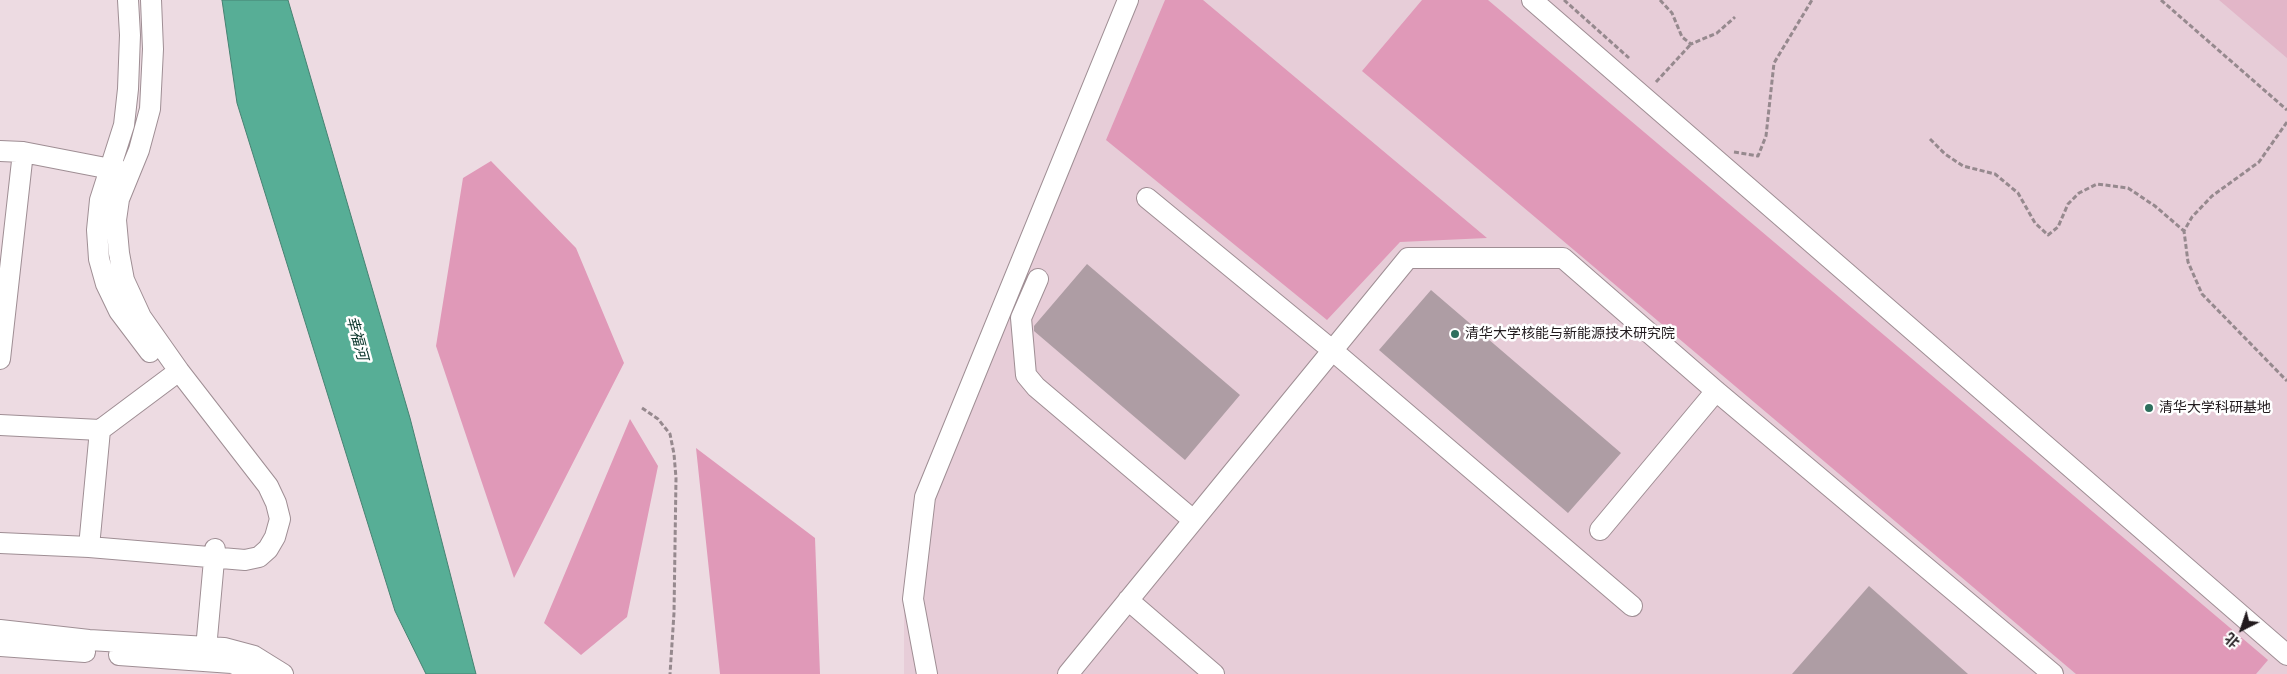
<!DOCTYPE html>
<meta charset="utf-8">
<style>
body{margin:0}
#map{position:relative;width:2287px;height:674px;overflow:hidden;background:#eddbe2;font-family:Inter,"Noto Sans SC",sans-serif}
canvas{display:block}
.north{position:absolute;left:2217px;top:604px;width:50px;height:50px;-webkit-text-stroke:4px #fff;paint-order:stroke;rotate:221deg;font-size:14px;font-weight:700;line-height:20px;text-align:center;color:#211a1d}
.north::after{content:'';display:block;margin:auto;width:18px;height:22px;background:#211a1d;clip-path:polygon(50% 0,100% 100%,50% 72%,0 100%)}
</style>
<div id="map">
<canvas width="2287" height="674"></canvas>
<div class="north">北</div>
</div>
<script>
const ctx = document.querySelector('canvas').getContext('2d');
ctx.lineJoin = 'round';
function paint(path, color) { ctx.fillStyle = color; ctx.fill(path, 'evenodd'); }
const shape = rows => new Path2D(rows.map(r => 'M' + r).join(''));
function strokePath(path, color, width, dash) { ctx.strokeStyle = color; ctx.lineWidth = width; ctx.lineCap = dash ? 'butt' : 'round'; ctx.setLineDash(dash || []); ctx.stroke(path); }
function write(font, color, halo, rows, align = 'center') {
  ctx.font = font + ' Inter,"Noto Sans SC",sans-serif'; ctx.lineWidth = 5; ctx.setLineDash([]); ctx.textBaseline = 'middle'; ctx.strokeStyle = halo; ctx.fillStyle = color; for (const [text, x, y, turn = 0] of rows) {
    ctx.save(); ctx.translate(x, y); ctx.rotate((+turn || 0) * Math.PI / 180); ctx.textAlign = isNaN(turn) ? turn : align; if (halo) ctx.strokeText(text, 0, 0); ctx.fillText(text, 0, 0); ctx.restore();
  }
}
paint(shape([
 [1120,0,2287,0,2287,674,904,674,904,583,918,500]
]), '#e7cdd8');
paint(shape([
 [2219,0,2287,0,2287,58]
]), '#e2b6c8');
paint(shape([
 [1165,0,1203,0,1487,238,1400,242,1327,320,1106,140],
 [1422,0,1488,0,2268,660,2256,674,2076,674,1362,71],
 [491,161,576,248,624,363,514,578,436,346,463,178],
 [630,419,658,466,627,617,581,655,544,623],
 [696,448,815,538,820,674,720,674]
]), '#e099b8');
const water = shape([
 [222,0,288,0,410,418,476,674,426,674,395,611,237,103,222,0]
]);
paint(water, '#57ae96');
strokePath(water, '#478272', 1);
paint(shape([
 [1087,264,1240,395,1185,460,1034,331,1034,326],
 [1431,290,1621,453,1568,513,1379,350],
 [1869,586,1968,674,1792,674]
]), '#ae9da4');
const minor = shape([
 [128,0,130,35,128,89,124,125,100,200,97,230,99,259,106,284,119,311,150,352],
 [1532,0,2287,655],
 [0,151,23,152,121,171],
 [1147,198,1332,350,1632,606],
 [1038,279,1021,318,1026,375,1036,387,1193,520],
 [0,359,23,152],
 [0,425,100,430,179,371],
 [1600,530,1716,391],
 [0,543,89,547,245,560,259,557,268,549,275,537,280,519,276,503,268,486,179,371,141,317,124,280,119,253,116,220,119,199,139,150,150,109,153,49,151,0],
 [89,547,100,430],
 [1128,600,1214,674],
 [0,630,89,640,224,648,254,656,283,674],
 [0,646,85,652],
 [119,655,232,663,258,674],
 [205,660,215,549],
 [927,674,913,599,925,497,1128,0],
 [1068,674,1408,258,1563,258,1716,391,2053,674]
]);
strokePath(minor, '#9f8e94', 22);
strokePath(shape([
 [1564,0,1629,58],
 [1660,0,1672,13,1682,37,1691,44,1717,33,1735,17],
 [2161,0,2287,110],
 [1656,82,1691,44],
 [2287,122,2259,162,2212,196,2192,217,2184,231,2188,262,2202,294,2287,381],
 [1930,139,1945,154,1963,166,1995,174,2018,193,2035,223,2048,235,2058,227,2068,204,2079,193,2097,184,2128,188,2155,206,2184,231],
 [1734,152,1758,156,1766,136,1774,63,1812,0],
 [642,408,658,419,670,434,674,454,676,478,674,613,670,674]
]), '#96898e', 3, [5, 2.5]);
strokePath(minor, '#fff', 20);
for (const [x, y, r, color] of [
 [1455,334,5,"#2e6f5d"],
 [2149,408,5,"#2e6f5d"]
]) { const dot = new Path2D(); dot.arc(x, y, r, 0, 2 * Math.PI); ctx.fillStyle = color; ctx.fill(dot); strokePath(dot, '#fff', 2); }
write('14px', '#211a1d', '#fff', [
 ["清华大学核能与新能源技术研究院",1465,334],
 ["清华大学科研基地",2159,408]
], 'left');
write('italic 15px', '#063127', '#fff', [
 ["幸福河",357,338,75]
]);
</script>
